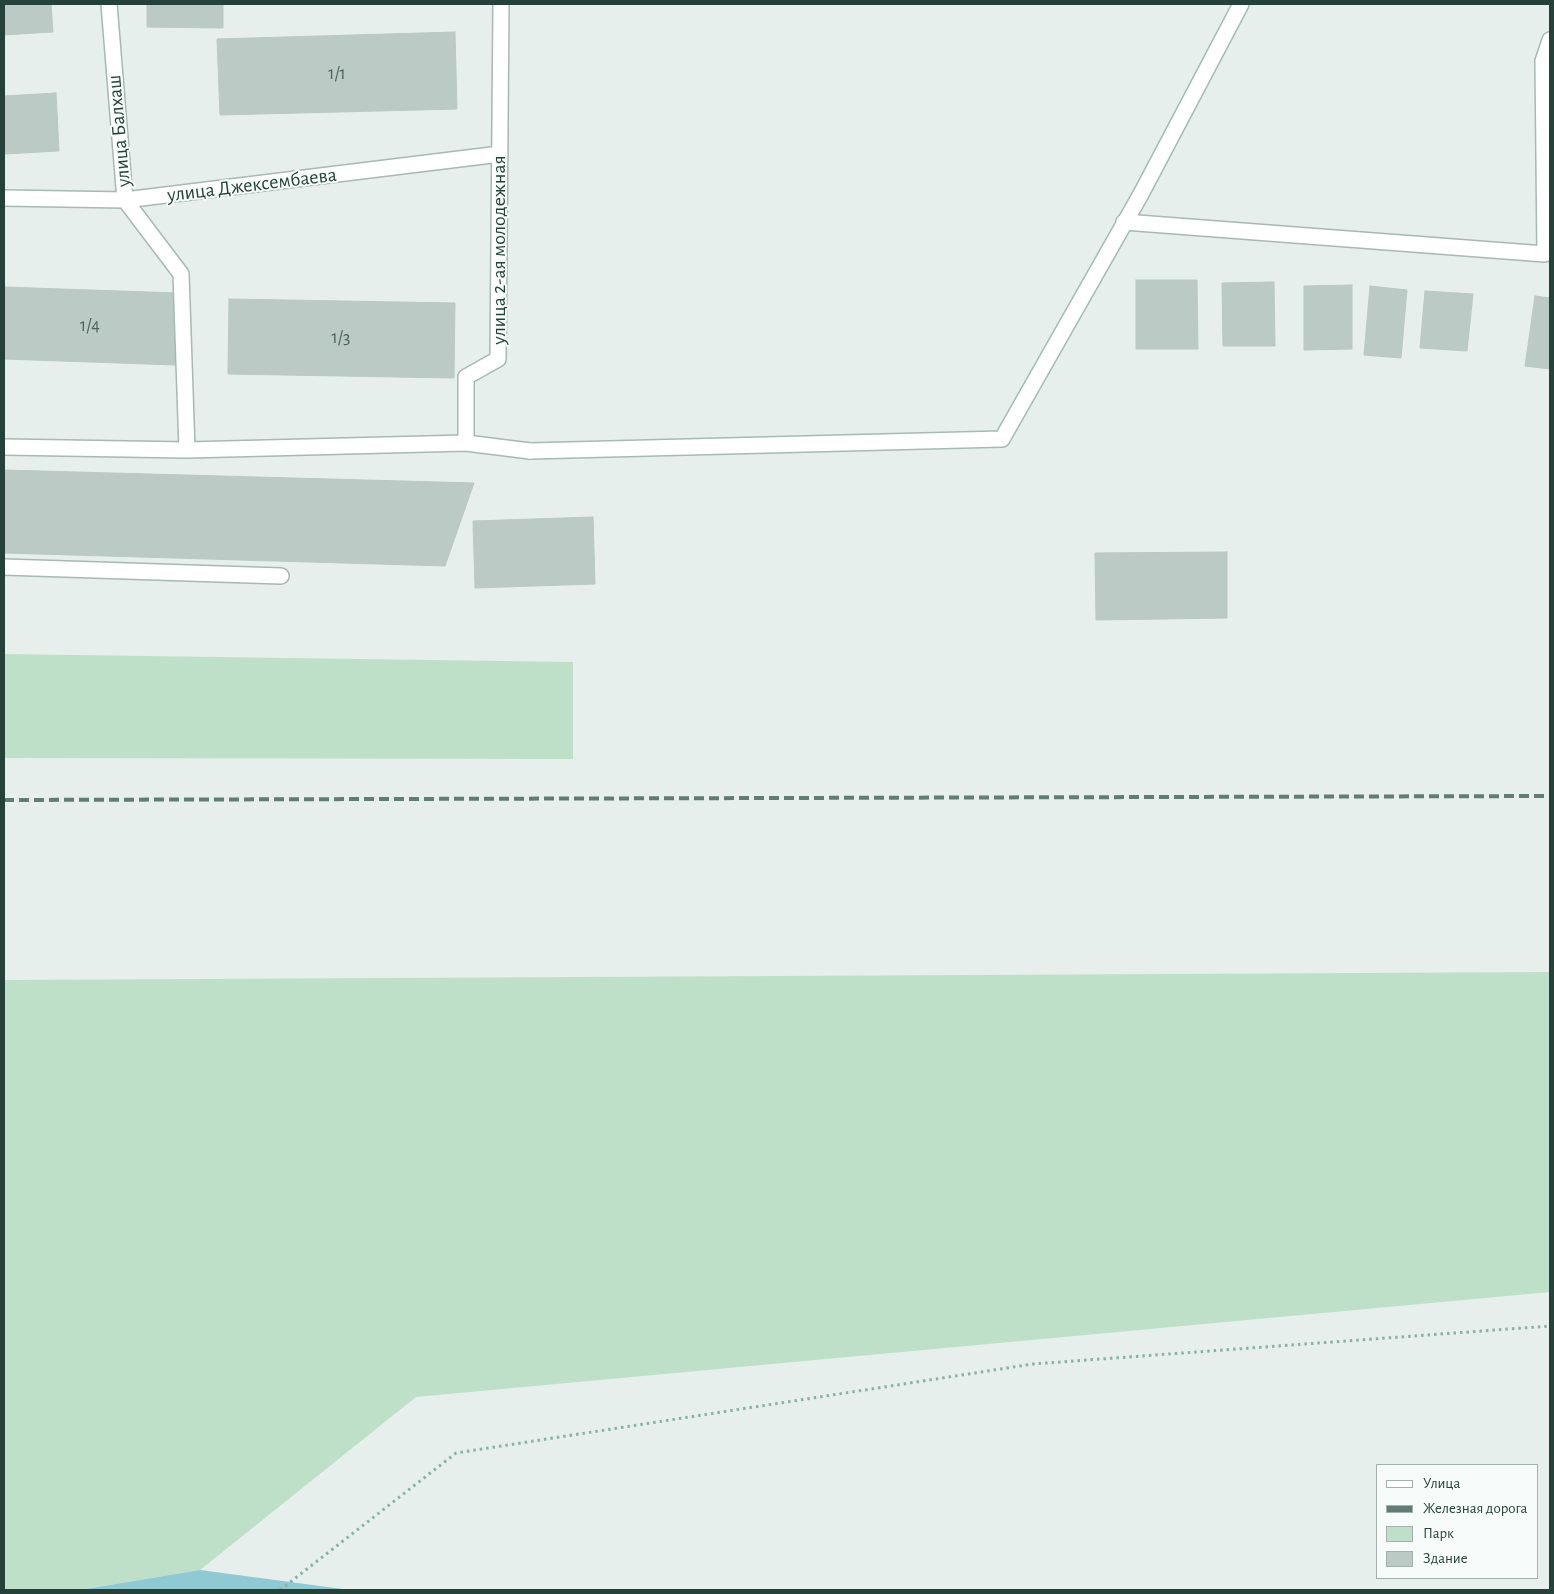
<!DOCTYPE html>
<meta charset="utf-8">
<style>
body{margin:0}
#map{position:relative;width:1554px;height:1594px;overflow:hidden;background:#e6efeb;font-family:"Alegreya Sans",sans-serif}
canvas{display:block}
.frame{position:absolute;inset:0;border:5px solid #24423a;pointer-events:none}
.legend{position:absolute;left:1376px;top:1464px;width:162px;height:115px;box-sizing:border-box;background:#f7fbf9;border:1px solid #a3b1ad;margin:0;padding:6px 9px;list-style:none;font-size:15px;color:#24423a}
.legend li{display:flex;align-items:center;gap:10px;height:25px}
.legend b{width:25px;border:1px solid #a3b1ad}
</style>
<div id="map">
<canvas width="1554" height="1594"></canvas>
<div class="frame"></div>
<ul class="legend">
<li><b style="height:6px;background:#fff"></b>Улица</li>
<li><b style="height:6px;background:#5f7d75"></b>Железная дорога</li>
<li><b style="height:14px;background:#bfe0c8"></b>Парк</li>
<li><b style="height:14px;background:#bbcac4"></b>Здание</li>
</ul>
</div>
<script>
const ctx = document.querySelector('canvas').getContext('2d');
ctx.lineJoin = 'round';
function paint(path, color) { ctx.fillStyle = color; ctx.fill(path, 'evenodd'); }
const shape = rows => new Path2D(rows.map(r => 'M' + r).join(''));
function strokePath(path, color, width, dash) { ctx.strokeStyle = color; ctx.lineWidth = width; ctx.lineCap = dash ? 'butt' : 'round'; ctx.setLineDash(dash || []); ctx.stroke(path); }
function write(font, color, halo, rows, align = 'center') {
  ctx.font = font + ' "Alegreya Sans",sans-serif'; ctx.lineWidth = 4; ctx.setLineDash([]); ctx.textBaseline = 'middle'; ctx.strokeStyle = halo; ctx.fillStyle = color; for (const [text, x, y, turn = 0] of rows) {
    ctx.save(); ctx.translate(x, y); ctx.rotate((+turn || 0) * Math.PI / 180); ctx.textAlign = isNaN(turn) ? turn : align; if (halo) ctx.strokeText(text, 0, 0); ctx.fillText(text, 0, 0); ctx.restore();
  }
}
paint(shape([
 [4,654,573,662,573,759,4,758],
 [1550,972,1550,1292,416,1397,200,1570,80,1590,4,1590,4,980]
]), '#bfe0c8');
paint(shape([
 [200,1570,350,1590,80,1590]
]), '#8ec9d4');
const building = shape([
 [4,4,51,4,53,32,4,35,4,4],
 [147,4,223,4,223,28,147,27,147,4],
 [455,32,457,109,220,115,217,39,455,32],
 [56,93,59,151,4,154,4,96,56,93],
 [1136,280,1197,280,1198,349,1136,349,1136,280],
 [1274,282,1275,346,1223,346,1222,283,1274,282],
 [1352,285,1352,349,1304,350,1304,286,1352,285],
 [1370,286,1407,290,1401,358,1364,355,1370,286],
 [4,287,177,293,175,365,4,359,4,287],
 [1425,291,1473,294,1467,351,1420,348,1425,291],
 [1535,296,1550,298,1550,369,1525,366,1535,296],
 [229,299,455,303,454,378,228,374,229,299],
 [4,470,474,483,445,566,4,553,4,470],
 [593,517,595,584,475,588,473,521,593,517],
 [1227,552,1227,618,1096,620,1095,553,1227,552]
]);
paint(building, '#bbcac4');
strokePath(building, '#b8c9c2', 1);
const lane = shape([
 [1124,222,1545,254,1543,61,1550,40],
 [4,567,281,576]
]);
const street = shape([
 [109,4,125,200,181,274,187,450],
 [501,4,498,359,466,377,466,443,530,451],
 [4,198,125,200,500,154],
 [4,447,187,450,466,443]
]);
const secondary = shape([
 [530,451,1002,439,1141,194,1241,4]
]);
strokePath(lane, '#a8b8b2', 18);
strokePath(street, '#a8b8b2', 18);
strokePath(secondary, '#a4bbb3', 18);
strokePath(shape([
 [280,1590,456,1453,1033,1364,1550,1326]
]), '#86b3a5', 3, [2.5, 4]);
strokePath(lane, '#fff', 15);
strokePath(street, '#fff', 15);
strokePath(secondary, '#fff', 15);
strokePath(shape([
 [4,800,1550,796]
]), '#5f7d75', 4, [10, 5]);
write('18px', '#4a645c', null, [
 ["1/1",337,74],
 ["1/4",90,326],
 ["1/3",341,338]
]);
write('20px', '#24423a', '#f7fbf9', [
 ["улица Балхаш",119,131,-95],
 ["улица Джексембаева",252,185,-7],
 ["улица 2-ая молодежная",499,250,-90]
]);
</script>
